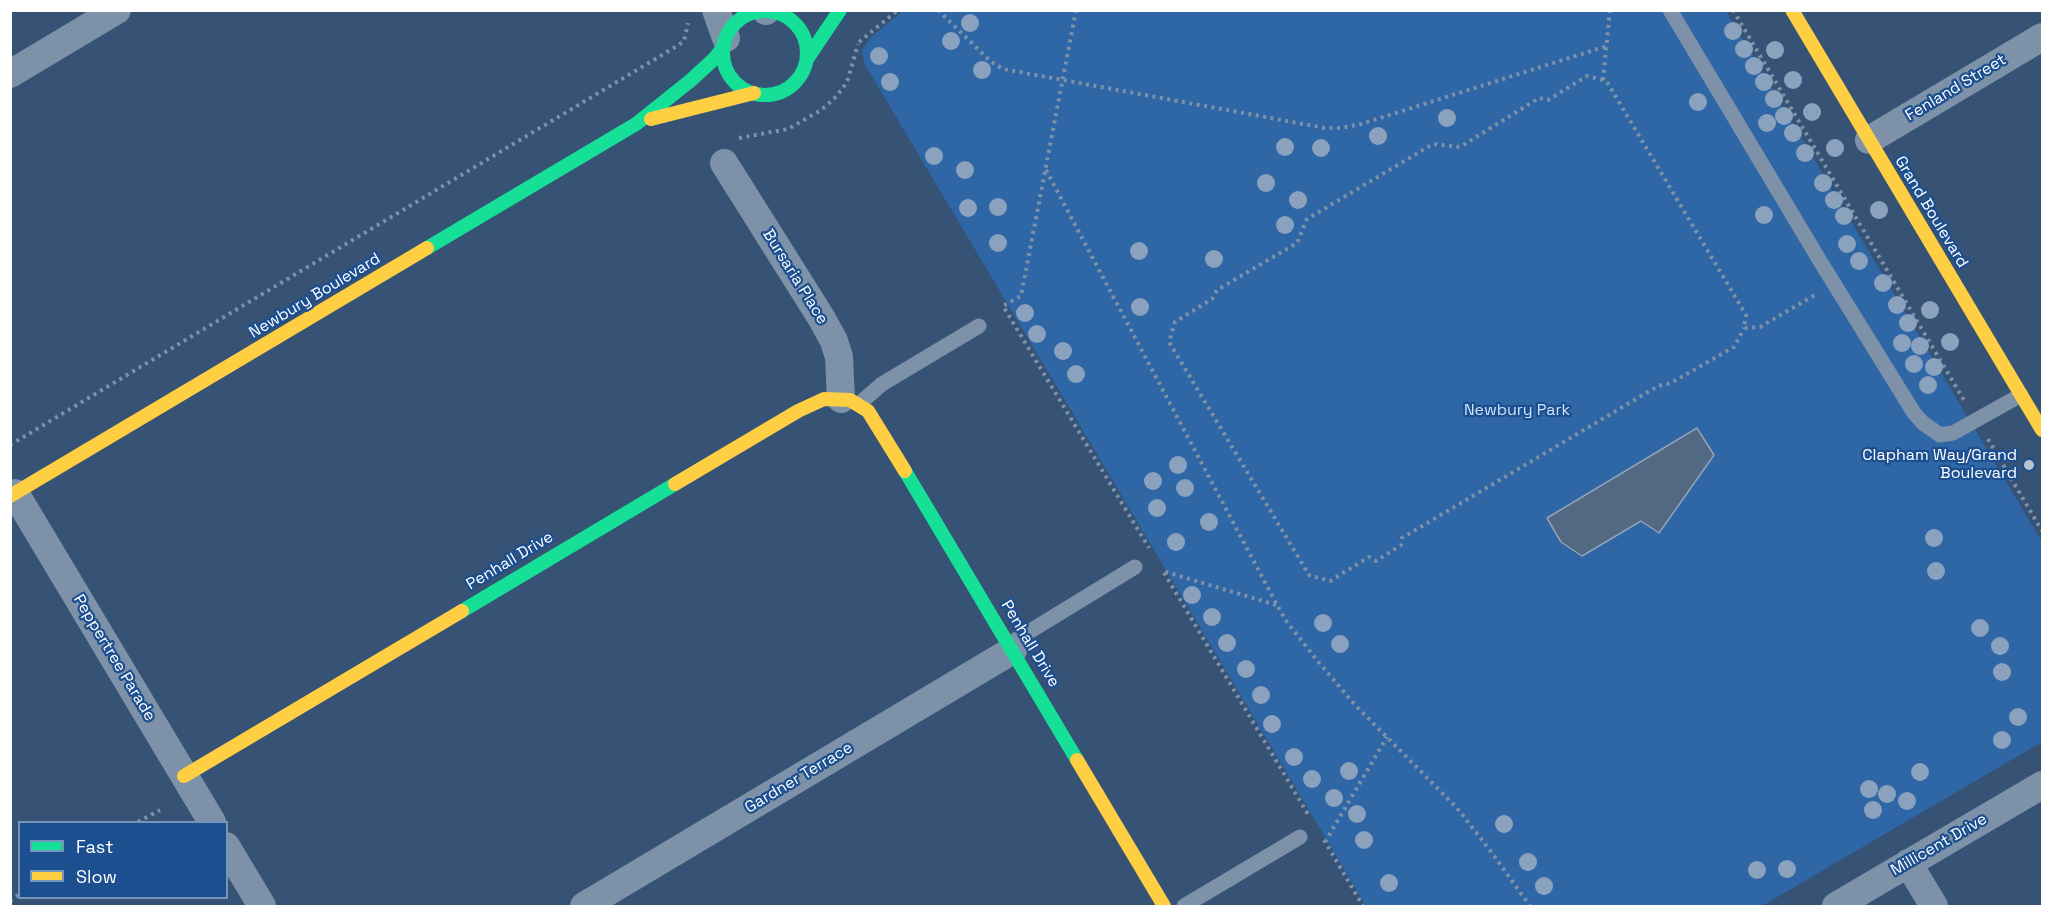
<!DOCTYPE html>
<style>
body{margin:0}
#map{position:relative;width:2053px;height:917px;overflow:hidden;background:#365274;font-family:"Space Grotesk",sans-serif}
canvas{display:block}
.frame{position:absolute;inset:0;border:12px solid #fff;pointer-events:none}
.legend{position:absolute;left:18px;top:821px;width:210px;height:78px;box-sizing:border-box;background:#1b4f8f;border:2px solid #7695bc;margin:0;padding:8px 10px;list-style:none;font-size:18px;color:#fff}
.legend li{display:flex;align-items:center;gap:12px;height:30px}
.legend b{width:30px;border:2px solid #7695bc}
</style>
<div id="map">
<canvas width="2053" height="917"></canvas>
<div class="frame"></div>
<ul class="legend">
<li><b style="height:8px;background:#16e098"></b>Fast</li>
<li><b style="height:8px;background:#ffcf43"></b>Slow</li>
</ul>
</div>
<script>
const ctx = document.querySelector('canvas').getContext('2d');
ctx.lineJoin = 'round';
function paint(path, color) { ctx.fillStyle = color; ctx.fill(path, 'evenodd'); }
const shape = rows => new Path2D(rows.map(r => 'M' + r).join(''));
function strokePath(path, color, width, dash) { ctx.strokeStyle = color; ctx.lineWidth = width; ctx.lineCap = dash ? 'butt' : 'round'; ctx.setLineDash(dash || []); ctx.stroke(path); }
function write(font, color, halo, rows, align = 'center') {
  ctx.font = font + ' "Space Grotesk",sans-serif'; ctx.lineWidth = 4.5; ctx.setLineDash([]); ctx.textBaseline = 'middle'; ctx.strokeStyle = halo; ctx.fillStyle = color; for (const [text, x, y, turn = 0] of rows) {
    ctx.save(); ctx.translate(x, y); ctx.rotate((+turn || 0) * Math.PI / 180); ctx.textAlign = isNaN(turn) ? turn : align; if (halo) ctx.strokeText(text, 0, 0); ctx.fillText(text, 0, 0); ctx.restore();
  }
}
paint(shape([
 [904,10,1726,11,2042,542,2042,742,1762,906,1366,906,864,63,862,50,871,37]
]), '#2f66a5');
const building = shape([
 [1697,428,1714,455,1659,533,1641,521,1582,556,1561,542,1547,518,1697,428]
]);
paint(building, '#526984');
strokePath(building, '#92a2b6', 1.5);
strokePath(shape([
 [938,10,990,61,1003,69,1325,128,1341,128,1361,124,1607,46],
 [1076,10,1021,296,1003,306,1149,548],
 [1610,10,1603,80,1607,82,1746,315,1744,328,1760,327,1815,295],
 [1733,10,1965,402],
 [859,42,898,10],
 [1603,80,1587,76,1548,100,1539,98,1460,147,1433,144,1307,219,1297,243,1217,290,1212,299,1175,322,1169,342,1309,575,1330,581,1369,557,1376,561,1401,545,1402,538,1658,386,1671,383,1734,347,1744,328],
 [739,138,788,129,821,110,834,99,843,88,848,79,858,44],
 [1046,170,1277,605,1287,622,1316,659,1355,705,1457,808,1492,853,1530,906],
 [1988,439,2042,531],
 [10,445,677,46,684,41,688,23],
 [1276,605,1163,571,1309,816],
 [138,822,160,810],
 [1324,840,1363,906],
 [1325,842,1387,737],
 [10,901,20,894]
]), '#7d92a8', 4, [3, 4.5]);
strokePath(shape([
 [1670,10,1820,261,1914,413,1923,423,1940,435,1953,433,2021,395],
 [859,404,882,384,979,326],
 [1009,644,1135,567],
 [1184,906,1300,837]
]), '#7d92a8', 15);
strokePath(shape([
 [716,10,726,38],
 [766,10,766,11],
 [10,74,117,10],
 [1869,140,2042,37],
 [724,163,822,319,834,341,839,357,841,399],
 [15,493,212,822],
 [226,846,262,906],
 [1908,863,1934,906],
 [584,906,1013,650],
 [1836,906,2042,785]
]), '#7d92a8', 28);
strokePath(shape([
 '723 53a42 42 0 1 1 84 0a42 42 0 1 1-84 0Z',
 [807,59,840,10],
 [427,248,636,124,690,81,714,59,724,46],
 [905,471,1077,760],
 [462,611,675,484]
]), '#16e098', 14);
strokePath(shape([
 [1792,10,2042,430],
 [651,119,754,93],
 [675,484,798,411,824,399,850,400,868,411,905,471],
 [10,496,427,248],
 [1077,760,1164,906],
 [184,776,462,611]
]), '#ffcf43', 14);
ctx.fillStyle = '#8aa2be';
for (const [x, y] of [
 [970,23],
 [1733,31],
 [951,41],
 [1744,49],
 [1775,50],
 [879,56],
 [1754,66],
 [982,70],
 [1793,80],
 [890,82],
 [1764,82],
 [1774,99],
 [1698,102],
 [1812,112],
 [1784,116],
 [1447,118],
 [1767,123],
 [1793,133],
 [1378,136],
 [1285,147],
 [1321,148],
 [1835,148],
 [1805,153],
 [934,156],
 [965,170],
 [1266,183],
 [1823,183],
 [1298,200],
 [1834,200],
 [998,207],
 [968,208],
 [1879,210],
 [1764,215],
 [1844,216],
 [1285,225],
 [998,243],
 [1847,244],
 [1139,251],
 [1214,259],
 [1859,261],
 [1883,283],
 [1897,305],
 [1140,307],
 [1930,310],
 [1025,313],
 [1908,323],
 [1037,334],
 [1950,342],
 [1902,343],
 [1920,346],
 [1063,351],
 [1914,364],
 [1934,367],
 [1076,374],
 [1928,385],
 [1178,465],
 [1153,481],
 [1185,488],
 [1157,508],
 [1209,522],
 [1934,538],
 [1176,542],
 [1936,571],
 [1192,595],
 [1212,617],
 [1323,623],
 [1980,628],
 [1227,643],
 [1340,644],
 [2000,646],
 [1246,669],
 [2002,672],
 [1261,695],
 [2018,717],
 [1272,724],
 [2002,740],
 [1294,757],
 [1349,771],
 [1920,772],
 [1312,779],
 [1869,789],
 [1887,794],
 [1334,798],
 [1907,801],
 [1873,810],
 [1357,814],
 [1504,824],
 [1364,840],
 [1528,862],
 [1787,869],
 [1757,870],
 [1389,883],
 [1544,886]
]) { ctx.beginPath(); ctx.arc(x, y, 9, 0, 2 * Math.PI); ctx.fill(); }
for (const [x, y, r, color] of [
 [2029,465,6,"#b9c2ce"]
]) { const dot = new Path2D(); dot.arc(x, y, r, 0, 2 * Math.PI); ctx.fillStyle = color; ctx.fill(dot); strokePath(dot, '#1b4f8f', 2); }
write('16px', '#fff', '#1b4f8f', [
 ["Fenland Street",1956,88,-31],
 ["Grand Boulevard",1931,212,59],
 ["Bursaria Place",795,277,58],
 ["Newbury Boulevard",315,296,-31],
 ["Penhall Drive",510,561,-31],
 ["Penhall Drive",1030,644,59],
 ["Peppertree Parade",114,658,59],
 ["Gardner Terrace",799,778,-31],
 ["Millicent Drive",1939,845,-30]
]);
write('16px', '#cfe3fa', '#1b4f8f', [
 ["Newbury Park",1517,411]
]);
write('16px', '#fff', '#1b4f8f', [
 ["Clapham Way/Grand",2017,456],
 ["Boulevard",2017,474]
], 'right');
</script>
